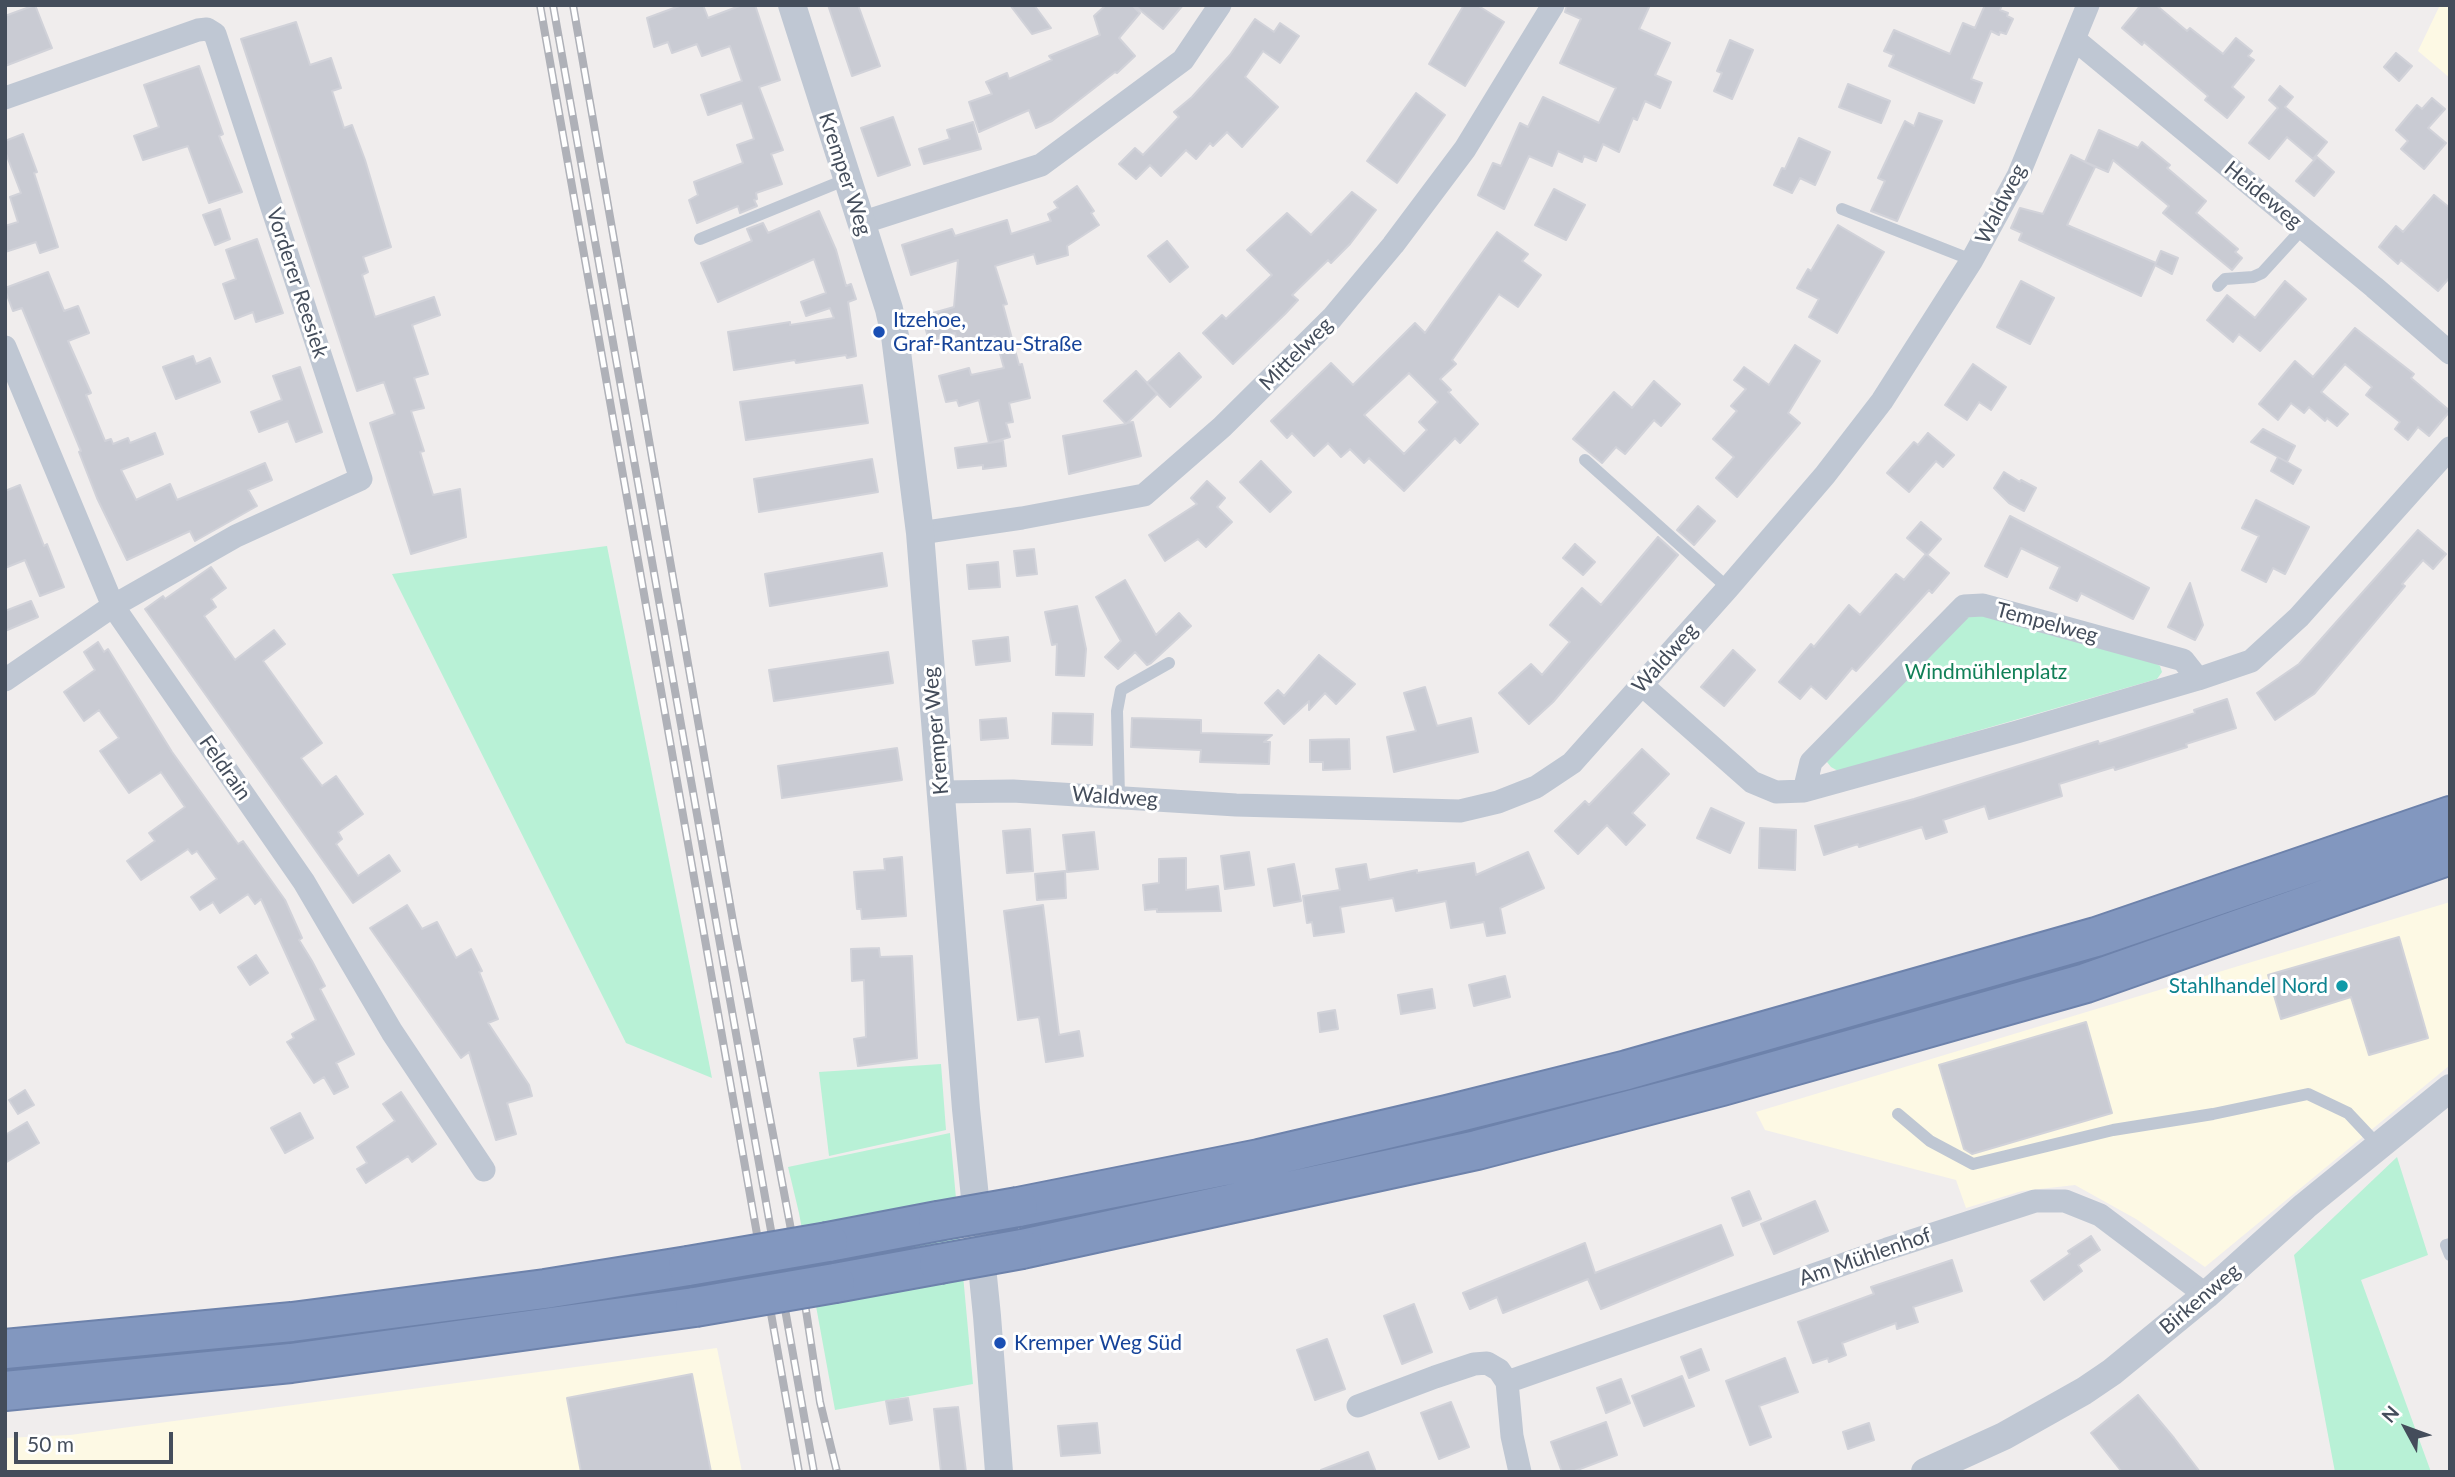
<!DOCTYPE html>
<meta charset="utf-8">
<style>
body{margin:0}
#map{position:relative;width:2455px;height:1477px;overflow:hidden;background:#f0eded;font-family:Lato,sans-serif}
canvas{display:block}
.frame{position:absolute;inset:0;border:7px solid #444d5b;pointer-events:none}
.north{position:absolute;left:2371px;top:1393px;width:70px;height:70px;-webkit-text-stroke:5px #fff;paint-order:stroke;rotate:311deg;font-size:19px;font-weight:700;line-height:28px;text-align:center;color:#444d5b}
.north::after{content:'';display:block;margin:auto;width:24px;height:32px;background:#444d5b;clip-path:polygon(50% 0,100% 100%,50% 72%,0 100%)}
.scale{position:absolute;left:14px;top:1432px;width:159px;height:32px;box-sizing:border-box;border:4px solid #444d5b;border-top:0;padding-left:9px;font-size:21px;line-height:24px;white-space:nowrap;color:#444d5b;-webkit-text-stroke:5px #fff;paint-order:stroke}
</style>
<div id="map">
<canvas width="2455" height="1477"></canvas>
<div class="frame"></div>
<div class="north">N</div>
<div class="scale">50 m</div>
</div>
<script>
const ctx = document.querySelector('canvas').getContext('2d');
ctx.lineJoin = 'round';
function paint(path, color) { ctx.fillStyle = color; ctx.fill(path, 'evenodd'); }
const shape = rows => new Path2D(rows.map(r => 'M' + r).join(''));
function strokePath(path, color, width, dash) { ctx.strokeStyle = color; ctx.lineWidth = width; ctx.lineCap = dash ? 'butt' : 'round'; ctx.setLineDash(dash || []); ctx.stroke(path); }
function write(font, color, halo, rows, align = 'center') {
  ctx.font = font + ' Lato,sans-serif'; ctx.lineWidth = 6; ctx.setLineDash([]); ctx.textBaseline = 'middle'; ctx.strokeStyle = halo; ctx.fillStyle = color; for (const [text, x, y, turn = 0] of rows) {
    ctx.save(); ctx.translate(x, y); ctx.rotate((+turn || 0) * Math.PI / 180); ctx.textAlign = isNaN(turn) ? turn : align; if (halo) ctx.strokeText(text, 0, 0); ctx.fillText(text, 0, 0); ctx.restore();
  }
}
paint(shape([
 [2440,5,2450,5,2450,78,2418,51],
 [2450,902,2450,1065,2205,1267,2136,1219,2075,1185,2022,1191,1966,1208,1956,1180,1765,1130,1756,1112],
 [717,1348,742,1472,5,1472,5,1438,70,1435]
]), '#fdf9e4');
paint(shape([
 [607,546,712,1078,626,1043,392,574],
 [1977,614,2153,662,2160,666,2162,672,2157,679,1838,771,1831,767,1827,762,1829,753,1964,616],
 [941,1064,946,1130,829,1156,819,1072],
 [950,1133,973,1384,835,1410,799,1213,788,1167],
 [2397,1157,2428,1255,2361,1280,2431,1472,2335,1472,2294,1255]
]), '#b8f1d6');
const building = shape([
 [35,5,52,48,5,66,5,16,35,5],
 [682,5,703,5,708,18,742,5,755,5,780,80,759,87,783,150,771,154,782,184,756,193,757,199,754,200,757,206,740,213,738,206,697,223,689,200,698,195,694,182,743,163,737,145,754,139,742,103,708,115,701,95,742,81,730,46,702,56,697,44,672,53,668,42,654,47,647,18,682,5],
 [828,5,858,5,880,66,852,76,828,5],
 [1010,5,1034,5,1051,28,1032,34,1010,5],
 [1106,5,1132,5,1140,13,1119,38,1135,56,1117,73,1115,72,1052,121,1036,128,1029,110,979,132,969,102,992,94,986,82,1007,73,1009,79,1052,60,1049,56,1100,35,1094,16,1106,5],
 [1134,5,1183,5,1163,29,1134,5],
 [1464,5,1477,5,1504,22,1465,86,1429,64,1464,5],
 [1567,5,1650,5,1639,29,1670,43,1655,75,1671,82,1660,108,1645,101,1637,120,1633,118,1619,152,1603,144,1596,161,1584,156,1582,162,1558,151,1552,166,1529,156,1504,209,1478,195,1493,163,1501,166,1520,123,1528,127,1543,97,1599,123,1616,88,1560,63,1581,19,1565,12,1567,5],
 [1985,5,2002,5,2000,10,2008,13,2007,16,2013,19,2006,34,2000,32,1999,35,1991,31,1971,79,1982,83,1974,103,1889,66,1894,55,1884,51,1894,30,1950,54,1963,23,1975,28,1985,5],
 [2141,5,2156,5,2187,31,2190,28,2223,54,2236,38,2252,51,2248,56,2254,60,2232,87,2244,97,2227,118,2205,100,2208,96,2144,42,2142,45,2122,28,2141,5],
 [1255,19,1274,32,1280,23,1299,36,1280,63,1263,51,1245,77,1278,107,1242,147,1227,132,1213,146,1210,143,1196,159,1186,150,1161,176,1150,165,1136,179,1119,164,1135,148,1143,155,1179,117,1174,112,1192,97,1230,55,1255,19],
 [296,22,310,65,331,58,341,88,332,91,344,128,352,125,365,160,391,247,363,257,368,272,362,275,375,317,434,297,440,315,412,325,428,374,414,378,424,408,411,411,424,451,420,452,433,495,460,489,466,537,411,554,370,423,395,414,384,382,357,391,241,39,296,22],
 [1730,40,1753,50,1732,99,1714,91,1722,73,1717,71,1730,40],
 [2396,53,2412,66,2399,81,2384,67,2396,53],
 [199,66,223,134,219,136,242,192,209,203,188,146,143,160,134,136,159,127,144,85,199,66],
 [1848,84,1890,101,1881,123,1839,107,1848,84],
 [2280,86,2293,97,2285,107,2327,142,2313,159,2287,137,2269,159,2249,143,2278,108,2269,100,2280,86],
 [1416,93,1445,115,1397,183,1367,161,1416,93],
 [2432,98,2445,109,2428,128,2446,143,2424,169,2401,149,2408,141,2396,130,2417,105,2422,109,2432,98],
 [1919,113,1942,121,1897,221,1871,211,1885,181,1878,178,1905,121,1914,126,1919,113],
 [893,117,910,165,878,176,861,128,893,117],
 [973,122,981,149,924,164,919,149,950,139,947,130,973,122],
 [2099,130,2138,148,2142,142,2170,165,2167,168,2206,201,2196,213,2238,249,2235,252,2242,258,2232,270,2163,213,2169,206,2113,160,2108,172,2085,162,2099,130],
 [23,134,37,172,34,173,58,247,40,253,36,242,5,252,5,226,18,222,10,197,21,193,5,151,5,141,23,134],
 [1799,138,1830,152,1815,185,1800,178,1792,193,1774,185,1782,168,1785,169,1799,138],
 [2071,155,2095,167,2067,225,2156,263,2161,251,2178,258,2172,274,2155,265,2141,296,2019,240,2022,233,2011,228,2020,208,2043,214,2071,155],
 [2317,157,2334,172,2314,196,2296,181,2317,157],
 [1077,186,1094,211,1091,213,1099,225,1067,246,1068,255,1037,264,1034,254,995,266,1007,304,1003,305,1019,365,1022,364,1030,398,1009,403,1013,422,1006,423,1010,437,989,443,979,400,959,406,957,400,946,402,939,376,969,368,971,375,1004,368,995,336,959,346,955,333,929,341,922,316,954,307,958,260,911,275,902,245,952,229,955,236,1007,220,1011,234,1051,221,1048,214,1058,208,1054,202,1077,186],
 [1554,189,1585,205,1566,240,1535,225,1554,189],
 [1352,192,1376,210,1350,244,1331,263,1328,260,1292,295,1298,300,1285,314,1233,364,1203,333,1222,315,1226,319,1272,275,1247,250,1287,213,1311,235,1352,192],
 [2434,195,2450,208,2450,277,2438,291,2401,260,2398,264,2379,247,2396,226,2403,232,2434,195],
 [220,209,230,239,215,245,203,215,220,209],
 [819,211,836,250,846,286,851,284,856,299,848,302,856,356,847,358,846,355,796,363,795,360,734,370,728,332,790,322,790,325,834,318,830,308,806,316,801,302,826,293,814,259,718,302,701,263,752,241,747,229,763,223,768,233,819,211],
 [1838,225,1884,252,1837,333,1809,317,1819,299,1797,288,1808,269,1811,271,1838,225],
 [1497,232,1528,254,1522,261,1541,275,1518,307,1499,294,1452,360,1456,364,1440,379,1451,390,1448,392,1478,424,1460,443,1455,438,1404,491,1369,458,1364,463,1350,449,1341,457,1328,443,1314,456,1292,433,1287,438,1271,421,1331,363,1353,385,1415,323,1425,333,1497,232],
 [1409,373,1438,402,1419,422,1427,430,1404,454,1364,415,1409,373],
 [257,239,283,313,256,322,253,312,235,319,223,284,236,279,226,250,257,239],
 [1167,241,1188,267,1170,282,1148,256,1167,241],
 [48,272,64,311,78,306,89,333,68,341,91,393,86,395,105,441,111,439,113,444,128,438,130,443,155,433,163,454,121,470,136,500,170,484,177,500,265,463,272,480,248,490,257,506,195,541,190,531,127,560,97,498,79,452,81,451,22,308,13,311,5,290,5,288,48,272],
 [2021,281,2054,298,2030,344,1997,327,2021,281],
 [2285,281,2306,299,2260,351,2239,334,2233,342,2207,320,2227,295,2255,318,2285,281],
 [2355,328,2414,374,2411,378,2450,411,2429,436,2418,427,2408,440,2395,429,2400,422,2366,395,2372,387,2345,364,2321,392,2348,414,2337,426,2327,418,2325,421,2309,407,2304,413,2291,403,2278,420,2259,404,2295,361,2313,377,2355,328],
 [1795,345,1820,361,1788,413,1800,423,1737,497,1716,478,1734,457,1713,439,1737,411,1731,406,1746,389,1734,380,1744,367,1769,385,1795,345],
 [1179,353,1201,377,1170,407,1147,383,1179,353],
 [193,356,196,364,210,358,220,382,176,399,163,367,193,356],
 [1973,364,2006,387,1991,410,1979,402,1967,420,1945,405,1973,364],
 [300,367,322,432,296,442,288,421,259,432,251,412,282,400,273,376,300,367],
 [1136,371,1157,394,1127,423,1133,422,1141,456,1069,474,1063,436,1126,424,1104,401,1136,371],
 [1654,381,1680,404,1661,426,1654,420,1625,454,1616,447,1602,463,1573,439,1614,392,1632,408,1654,381],
 [862,385,868,423,746,440,740,402,862,385],
 [2263,429,2295,446,2287,462,2251,442,2263,429],
 [1928,433,1954,455,1943,467,1936,461,1909,492,1887,473,1914,442,1918,445,1928,433],
 [1003,441,1006,466,983,469,983,465,958,468,955,448,1003,441],
 [2278,457,2301,470,2293,484,2271,471,2278,457],
 [872,459,878,492,759,512,754,479,872,459],
 [1261,461,1291,492,1270,512,1240,482,1261,461],
 [2004,472,2020,482,2021,480,2036,488,2024,511,2009,503,1994,488,2004,472],
 [1207,481,1225,498,1217,507,1232,522,1206,547,1198,539,1165,561,1149,535,1197,504,1191,498,1207,481],
 [20,485,44,546,47,544,64,587,40,596,25,560,5,568,5,491,20,485],
 [2256,500,2309,527,2285,574,2273,568,2266,582,2242,570,2259,536,2242,528,2256,500],
 [1698,506,1715,521,1694,545,1677,530,1698,506],
 [2010,516,2149,588,2133,619,2081,593,2077,601,2050,588,2060,567,2021,548,2007,577,1985,566,2010,516],
 [1921,522,1941,539,1927,555,1907,538,1921,522],
 [2418,530,2446,554,2433,569,2423,560,2402,584,2405,586,2314,694,2275,720,2257,693,2299,664,2418,530],
 [1658,537,1678,555,1553,702,1529,724,1499,693,1531,664,1542,675,1570,642,1550,625,1582,588,1601,605,1658,537],
 [1575,544,1595,562,1583,575,1563,558,1575,544],
 [1034,549,1037,574,1017,576,1014,551,1034,549],
 [882,553,887,586,770,606,765,574,882,553],
 [1926,554,1949,573,1932,593,1929,590,1856,671,1852,668,1826,699,1811,686,1800,699,1779,682,1811,644,1814,647,1849,605,1860,615,1896,574,1904,580,1926,554],
 [998,562,1000,587,969,589,967,565,998,562],
 [211,567,226,588,211,599,216,607,204,616,235,660,274,630,285,644,263,661,322,743,301,758,322,786,336,776,363,814,338,832,342,839,336,844,358,876,389,855,400,871,353,903,145,609,163,596,165,599,211,567],
 [1125,580,1156,635,1179,613,1191,626,1151,663,1147,665,1135,652,1118,669,1105,657,1121,641,1096,597,1125,580],
 [2190,583,2203,625,2195,640,2168,627,2190,583],
 [31,601,38,617,5,631,5,611,31,601],
 [1077,606,1086,649,1084,676,1056,675,1057,644,1052,645,1045,612,1077,606],
 [1008,637,1010,661,976,665,973,641,1008,637],
 [98,642,104,652,108,649,172,752,238,844,243,841,285,900,302,938,299,940,312,961,325,986,320,989,354,1054,336,1063,348,1087,334,1094,324,1077,314,1083,287,1042,294,1038,292,1034,316,1020,261,899,255,904,248,894,220,913,213,902,200,910,191,897,217,879,197,851,192,854,188,849,141,880,127,861,155,841,149,833,185,807,161,772,129,793,100,751,119,738,99,710,84,721,64,692,95,670,84,652,98,642],
 [1733,650,1755,670,1724,706,1701,687,1733,650],
 [888,652,893,683,774,701,769,670,888,652],
 [1319,655,1355,684,1336,704,1325,693,1309,710,1309,701,1284,724,1265,703,1278,690,1284,696,1319,655],
 [1425,687,1437,726,1471,718,1478,752,1394,772,1387,737,1416,731,1404,693,1425,687],
 [2227,699,2236,728,2186,744,2187,747,2115,770,2114,767,2059,784,2062,796,1989,819,1985,806,1943,820,1947,832,1926,839,1922,827,1859,847,1858,844,1824,855,1815,826,1914,799,2098,741,2099,744,2195,713,2194,710,2227,699],
 [1053,713,1093,714,1092,745,1052,744,1053,713],
 [1006,718,1008,738,981,740,980,720,1006,718],
 [1132,718,1201,720,1201,733,1272,735,1264,742,1270,742,1269,764,1200,762,1201,750,1131,747,1132,718],
 [1349,739,1350,769,1323,770,1323,762,1310,762,1310,740,1349,739],
 [897,748,902,780,782,798,778,766,897,748],
 [1642,749,1669,774,1632,813,1645,825,1626,845,1607,825,1578,854,1555,831,1585,801,1589,805,1642,749],
 [1711,808,1744,823,1730,853,1697,838,1711,808],
 [1760,828,1796,830,1795,870,1759,868,1760,828],
 [1030,829,1033,871,1007,873,1003,831,1030,829],
 [1094,832,1098,869,1067,872,1063,835,1094,832],
 [1249,852,1254,885,1225,889,1221,856,1249,852],
 [1528,852,1544,888,1500,908,1505,933,1487,936,1484,922,1451,928,1446,901,1396,911,1393,898,1340,907,1344,932,1314,936,1312,922,1307,923,1303,896,1340,890,1336,869,1366,864,1369,880,1417,870,1417,873,1474,863,1476,875,1528,852],
 [902,857,906,916,862,919,861,909,857,909,854,872,885,870,884,859,902,857],
 [1186,858,1186,890,1218,886,1221,911,1157,912,1157,909,1145,910,1143,885,1159,883,1159,859,1186,858],
 [1294,864,1301,901,1274,906,1268,869,1294,864],
 [1065,871,1066,898,1037,900,1035,874,1065,871],
 [407,905,422,929,437,922,456,958,471,949,482,971,479,972,498,1019,488,1023,529,1085,532,1096,507,1103,516,1134,496,1140,469,1052,461,1058,370,928,407,905],
 [1043,905,1059,1035,1079,1031,1083,1056,1046,1062,1039,1017,1018,1020,1004,911,1043,905],
 [2399,937,2428,1038,2369,1055,2351,997,2281,1019,2268,975,2399,937],
 [879,948,880,957,912,956,917,1058,858,1066,854,1039,866,1037,864,980,852,981,851,949,879,948],
 [256,955,268,973,250,985,238,967,256,955],
 [1505,976,1510,997,1474,1006,1469,985,1505,976],
 [1432,989,1435,1008,1401,1014,1398,995,1432,989],
 [1335,1010,1338,1029,1320,1032,1318,1013,1335,1010],
 [2086,1022,2112,1113,1972,1154,1964,1149,1939,1065,2086,1022],
 [25,1090,34,1105,18,1114,9,1100,25,1090],
 [401,1092,436,1144,412,1162,408,1156,366,1183,357,1169,367,1163,357,1147,395,1121,383,1104,401,1092],
 [300,1113,313,1138,285,1153,271,1128,300,1113],
 [27,1122,39,1143,5,1163,5,1135,27,1122],
 [1749,1191,1761,1219,1743,1226,1732,1198,1749,1191],
 [1815,1201,1828,1231,1774,1254,1761,1224,1815,1201],
 [1721,1225,1733,1255,1601,1309,1588,1279,1503,1313,1497,1297,1470,1309,1463,1293,1585,1243,1595,1273,1721,1225],
 [2091,1236,2100,1250,2078,1265,2082,1271,2044,1300,2031,1281,2070,1254,2068,1251,2091,1236],
 [1952,1260,1962,1291,1913,1307,1918,1322,1897,1329,1896,1323,1842,1343,1846,1355,1829,1362,1828,1358,1813,1363,1798,1322,1874,1294,1871,1287,1952,1260],
 [1414,1304,1432,1352,1402,1364,1384,1316,1414,1304],
 [1327,1339,1345,1389,1315,1400,1297,1350,1327,1339],
 [1701,1349,1709,1370,1689,1378,1681,1357,1701,1349],
 [1785,1358,1798,1392,1759,1406,1771,1437,1750,1445,1726,1381,1785,1358],
 [692,1374,711,1472,581,1472,567,1398,692,1374],
 [1682,1376,1694,1406,1644,1426,1632,1396,1682,1376],
 [1621,1379,1630,1403,1606,1413,1597,1388,1621,1379],
 [2138,1395,2174,1438,2200,1472,2122,1472,2091,1433,2138,1395],
 [908,1398,912,1420,890,1424,886,1401,908,1398],
 [1451,1402,1469,1447,1439,1459,1421,1413,1451,1402],
 [958,1407,966,1472,941,1472,934,1409,958,1407],
 [1606,1422,1617,1455,1572,1472,1562,1472,1551,1442,1606,1422],
 [1097,1423,1100,1453,1061,1456,1058,1426,1097,1423],
 [1869,1423,1874,1440,1848,1449,1843,1432,1869,1423],
 [1368,1452,1376,1472,1321,1472,1321,1470,1368,1452]
]);
paint(building, '#c9cbd3');
strokePath(building, '#d1d2d9', 2);
const motorway = shape([
 [1018,1207,1259,1159,1447,1115,1627,1070,2096,937,2450,816],
 [828,1242,938,1221],
 [1022,1249,1477,1150,1722,1086,2086,983,2450,855],
 [835,1283,939,1264],
 [5,1349,292,1322,545,1289,688,1266],
 [5,1391,291,1363,695,1307]
]);
strokePath(motorway, '#6d82ab', 42);
strokePath(shape([
 [1842,209,1972,260],
 [700,239,847,179],
 [2218,286,2225,279,2253,277,2262,273,2303,228],
 [1585,460,1728,588],
 [1119,797,1117,711,1121,690,1169,663],
 [1898,1114,1930,1141,1973,1164,2113,1130,2213,1114,2308,1094,2348,1113,2379,1146],
 [2450,1244,2446,1245,2450,1255]
]), '#bfc7d3', 12);
strokePath(shape([
 [2074,39,2374,287,2450,353],
 [5,98,198,30,207,29,215,34,361,479,236,536,113,606,5,680],
 [861,223,1041,165,1183,60,1220,5],
 [5,347,113,606,304,882,392,1032,484,1170],
 [920,533,1022,518,1144,495,1222,427,1332,318,1393,245,1465,149,1553,5],
 [1641,684,1752,782,1776,792,1804,791,2017,732,2198,679,2251,661,2299,617,2450,448],
 [1804,791,1811,762,1964,606,1983,605,2183,660,2198,679],
 [941,792,1013,791,1236,805,1460,811,1498,802,1536,787,1572,763,1728,588,1825,475,1882,401,1972,260,2018,176,2088,5],
 [1507,1382,1887,1249,2035,1201,2065,1201,2100,1215,2206,1295],
 [1358,1406,1435,1377,1474,1364,1487,1363,1499,1370,1507,1382,1512,1436,1520,1472]
]), '#bfc7d3', 23);
strokePath(shape([
 [792,5,889,309,895,336,920,533,966,1109,987,1316,999,1472],
 [1925,1472,2004,1436,2084,1391,2112,1372,2206,1295,2305,1206,2450,1088]
]), '#bfc7d3', 28);
strokePath(motorway, '#8297bf', 38);
const rail = shape([
 [540,5,799,1472],
 [553,5,814,1472],
 [573,5,734,927,805,1304,820,1402,837,1472]
]);
strokePath(rail, '#afb1b8', 8);
strokePath(rail, '#fff', 5, [16]);
const motorwayBridge = shape([
 [938,1221,1018,1207],
 [939,1264,1022,1249],
 [688,1266,828,1242],
 [695,1307,835,1283]
]);
strokePath(motorwayBridge, '#6d82ab', 42, []);
strokePath(motorwayBridge, '#8297bf', 38);
for (const [x, y, r, color] of [
 [879,332,7,"#1a4fb4"],
 [2342,986,7,"#0f9aa8"],
 [1000,1343,7,"#1a4fb4"]
]) { const dot = new Path2D(); dot.arc(x, y, r, 0, 2 * Math.PI); ctx.fillStyle = color; ctx.fill(dot); strokePath(dot, '#fff', 2.5); }
write('21px', '#444d5b', '#fff', [
 ["Kremper Weg",845,174,72],
 ["Heideweg",2263,195,39],
 ["Waldweg",2001,204,-63],
 ["Vorderer Reesiek",297,283,72],
 ["Mittelweg",1296,354,-45],
 ["Tempelweg",2047,623,15],
 ["Waldweg",1665,658,-48],
 ["Kremper Weg",936,731,-95],
 ["Feldrain",225,768,55],
 ["Waldweg",1115,797,4],
 ["Am Mühlenhof",1865,1257,-19],
 ["Birkenweg",2200,1299,-40]
]);
write('21px', '#164399', '#fff', [
 ["Itzehoe,",893,320],
 ["Graf-Rantzau-Straße",893,344],
 ["Kremper Weg Süd",1014,1343]
], 'left');
write('21px', '#128058', '#fff', [
 ["Windmühlenplatz",1986,672]
]);
write('21px', '#0d838f', '#fff', [
 ["Stahlhandel Nord",2328,986]
], 'right');
</script>
